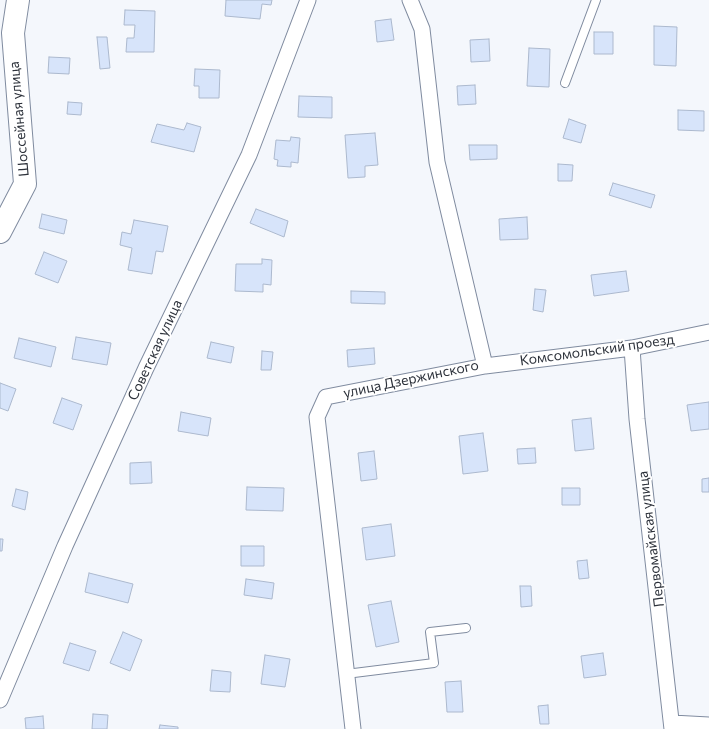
<!DOCTYPE html>
<meta charset="utf-8">
<style>
body{margin:0}
canvas{display:block;background:#f4f7fc}
</style>
<canvas width="709" height="729"></canvas>
<script>
const ctx = document.querySelector('canvas').getContext('2d');
ctx.lineJoin = 'round';
function paint(path, color) { ctx.fillStyle = color; ctx.fill(path, 'evenodd'); }
const shape = rows => new Path2D(rows.map(r => 'M' + r).join(''));
function strokePath(path, color, width, dash) { ctx.strokeStyle = color; ctx.lineWidth = width; ctx.lineCap = dash ? 'butt' : 'round'; ctx.setLineDash(dash || []); ctx.stroke(path); }
function write(font, color, halo, rows, align = 'center') {
  ctx.font = font + ' Commissioner,sans-serif'; ctx.lineWidth = 4; ctx.setLineDash([]); ctx.textBaseline = 'middle'; ctx.strokeStyle = halo; ctx.fillStyle = color; for (const [text, x, y, turn = 0] of rows) {
    ctx.save(); ctx.translate(x, y); ctx.rotate((+turn || 0) * Math.PI / 180); ctx.textAlign = isNaN(turn) ? turn : align; if (halo) ctx.strokeText(text, 0, 0); ctx.fillText(text, 0, 0); ctx.restore();
  }
}
const building = shape([
 [226,0,272,0,271,5,262,4,260,19,225,16,226,0],
 [125,10,155,11,154,52,126,52,127,38,134,38,135,25,124,25,125,10],
 [391,19,394,40,377,42,375,21,391,19],
 [654,26,677,27,676,66,654,65,654,26],
 [594,32,613,32,613,54,594,54,594,32],
 [97,37,107,37,110,68,100,69,97,37],
 [489,39,490,61,471,62,470,40,489,39],
 [529,48,550,49,549,87,527,86,529,48],
 [49,57,70,58,69,74,48,73,49,57],
 [195,69,220,70,219,98,199,98,199,86,194,86,195,69],
 [475,85,476,104,458,105,457,86,475,85],
 [299,96,332,97,332,118,298,117,299,96],
 [68,102,82,103,81,115,67,114,68,102],
 [678,110,704,111,704,131,678,130,678,110],
 [569,119,586,125,581,143,563,138,569,119],
 [187,123,201,127,194,152,151,142,157,124,184,130,187,123],
 [375,133,378,165,365,166,365,177,348,178,345,135,375,133],
 [291,137,300,138,298,163,291,162,291,167,277,166,278,160,274,159,276,140,290,141,291,137],
 [469,145,497,145,497,159,470,160,469,145],
 [558,164,573,165,572,181,558,181,558,164],
 [613,183,655,195,651,208,609,195,613,183],
 [256,209,288,221,284,237,250,223,256,209],
 [42,214,67,220,64,234,39,228,42,214],
 [527,217,528,239,500,240,499,219,527,217],
 [134,220,168,226,163,252,156,251,152,274,128,270,132,248,120,245,122,232,131,234,134,220],
 [44,252,67,261,58,283,35,274,44,252],
 [262,259,272,260,271,285,263,284,263,292,235,291,236,264,262,264,262,259],
 [626,271,629,291,594,296,591,275,626,271],
 [535,289,546,290,543,312,533,310,535,289],
 [351,291,385,292,385,304,351,303,351,291],
 [76,337,111,343,107,365,72,359,76,337],
 [19,338,56,347,51,367,14,358,19,338],
 [211,342,234,347,231,363,207,358,211,342],
 [374,348,375,364,348,367,347,350,374,348],
 [262,351,273,352,271,370,261,370,262,351],
 [0,383,16,389,8,411,0,408,0,383],
 [62,398,82,405,73,430,53,423,62,398],
 [709,402,709,429,691,431,687,405,709,402],
 [181,412,211,418,208,436,178,431,181,412],
 [591,418,594,449,575,451,572,420,591,418],
 [483,433,488,471,463,474,459,436,483,433],
 [535,448,536,463,518,464,517,449,535,448],
 [374,451,377,479,361,481,358,453,374,451],
 [151,462,152,483,130,484,130,463,151,462],
 [709,478,709,492,702,492,702,479,709,478],
 [247,487,284,488,283,511,246,510,247,487],
 [562,488,580,488,580,505,562,505,562,488],
 [16,489,28,492,25,510,12,506,16,489],
 [391,524,395,556,366,560,362,528,391,524],
 [0,539,3,539,2,551,0,551,0,539],
 [241,546,264,546,264,566,241,566,241,546],
 [587,560,589,578,579,579,577,561,587,560],
 [89,573,133,584,128,603,85,592,89,573],
 [246,579,274,583,272,599,244,595,246,579],
 [520,586,531,586,532,606,521,607,520,586],
 [391,601,399,642,376,647,368,605,391,601],
 [123,632,142,640,130,671,110,663,123,632],
 [70,643,96,651,89,671,63,663,70,643],
 [603,653,606,675,584,678,581,656,603,653],
 [265,655,290,659,285,687,261,684,265,655],
 [212,670,231,672,230,692,210,691,212,670],
 [461,681,463,712,447,712,445,682,461,681],
 [548,705,549,724,540,724,538,706,548,705],
 [93,714,108,715,107,729,92,729,93,714],
 [43,716,44,729,26,729,25,718,43,716],
 [160,725,178,727,178,729,159,729,160,725]
]);
paint(building, '#d7e4fa');
strokePath(building, '#acb9ce', 1);
const service = shape([
 [565,83,596,0],
 [346,674,434,663,430,632,466,628]
]);
const minor = shape([
 [632,348,637,419,672,729],
 [485,366,632,348,709,332],
 [0,700,65,546,146,368,249,155,308,0],
 [672,723,709,725],
 [353,729,317,417,326,397,485,366,437,162,422,29,410,0]
]);
const secondary = shape([
 [0,232,25,184,13,33,18,0]
]);
strokePath(service, '#808ca0', 10);
strokePath(minor, '#808ca0', 17);
strokePath(secondary, '#808ca0', 24);
strokePath(service, '#fff', 8);
strokePath(minor, '#fff', 15);
strokePath(secondary, '#fff', 22);
write('14px', '#2d323b', '#fff', [
 ["Шоссейная улица",19,119,-95],
 ["Советская улица",155,350,-65],
 ["Комсомольский проезд",597,350,-8],
 ["улица Дзержинского",411,379,-12],
 ["Первомайская улица",651,539,-97]
]);
</script>
